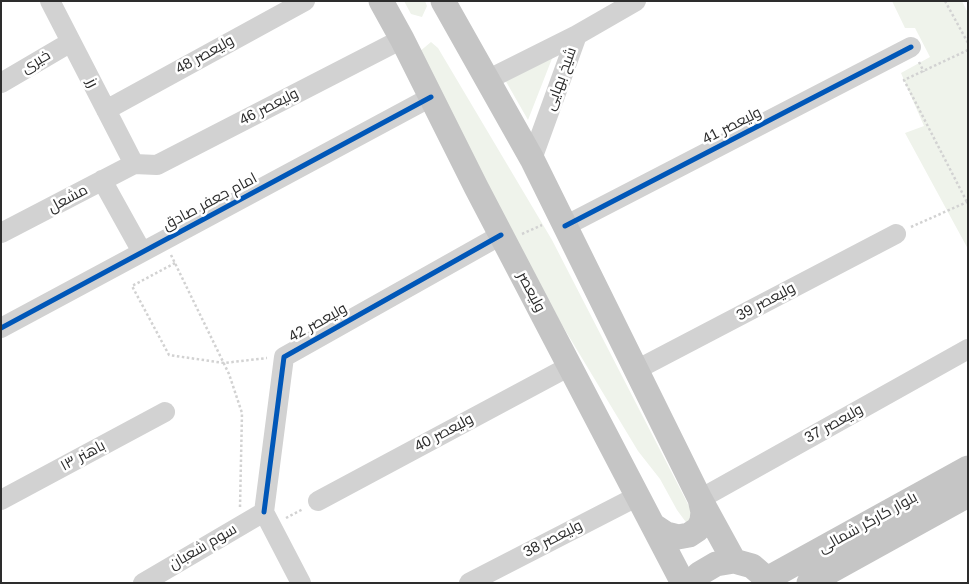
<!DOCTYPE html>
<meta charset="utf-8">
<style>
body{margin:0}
#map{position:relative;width:969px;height:584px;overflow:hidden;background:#fff;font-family:Arial,sans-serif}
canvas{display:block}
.frame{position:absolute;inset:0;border:2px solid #2d2d2d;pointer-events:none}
</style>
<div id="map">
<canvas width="969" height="584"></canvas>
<div class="frame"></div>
</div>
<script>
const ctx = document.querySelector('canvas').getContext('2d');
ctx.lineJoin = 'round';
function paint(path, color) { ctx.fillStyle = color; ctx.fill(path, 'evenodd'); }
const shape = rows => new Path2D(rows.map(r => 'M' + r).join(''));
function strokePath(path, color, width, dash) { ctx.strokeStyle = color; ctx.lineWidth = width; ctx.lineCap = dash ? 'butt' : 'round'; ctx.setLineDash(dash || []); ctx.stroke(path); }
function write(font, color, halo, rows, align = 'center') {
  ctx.font = font + ' Arial,Cairo,sans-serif'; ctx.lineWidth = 5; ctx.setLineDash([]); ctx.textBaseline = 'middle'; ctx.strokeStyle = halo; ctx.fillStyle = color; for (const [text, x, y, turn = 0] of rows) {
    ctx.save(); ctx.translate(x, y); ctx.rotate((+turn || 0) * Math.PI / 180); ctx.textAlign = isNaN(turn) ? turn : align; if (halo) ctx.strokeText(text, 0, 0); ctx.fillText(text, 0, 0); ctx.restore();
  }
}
paint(shape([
 [404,1,425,1,427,6,422,17,411,14],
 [892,1,962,1,968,13,968,249,905,133,924,126,901,73,930,57,915,28,905,28],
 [431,42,438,48,552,240,692,512,688,525,677,510,660,479,638,451,562,325,426,71,419,52],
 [553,56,528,120,504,78]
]), '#eff3eb');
strokePath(shape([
 [945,1,968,43],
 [968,50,904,80,968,204],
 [919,62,924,72],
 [911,227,967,202],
 [522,234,542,225],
 [171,255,229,374,242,413,240,507],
 [175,263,132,286,169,355,224,363,267,358],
 [286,518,303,509]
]), '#d2d2d2', 2.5, [2.5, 2.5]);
strokePath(shape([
 [50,1,134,164],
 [487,80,577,35],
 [1,83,71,42],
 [106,110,305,1],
 [532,159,577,35,636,1],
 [102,180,142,252],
 [565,226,911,47],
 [1,233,134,164,157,165,402,39],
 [1,328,431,97],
 [636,370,896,234],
 [700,499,968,349],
 [1,500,165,412],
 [318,501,570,366],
 [264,512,284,357,501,235],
 [264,512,301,583],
 [143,583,264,512],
 [469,583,638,496]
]), '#d2d2d2', 20);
strokePath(shape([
 [381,1,402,39,476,187,683,583],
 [443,1,532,159,700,499,734,561],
 [654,526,666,534,678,537,689,535,698,529,702,521,703,512,700,499],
 [767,579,968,468],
 [692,583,699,574,716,564,734,561,752,566,767,579,770,583],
 [809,583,968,495]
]), '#c5c5c5', 25);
strokePath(shape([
 [565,226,911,47],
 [1,328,431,97],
 [264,512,284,357,501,235]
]), '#0057b8', 5);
write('15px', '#2d2d2d', '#fff', [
 ["ولیعصر 48",205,55,-29],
 ["خیری",36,62,-31],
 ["شیخ بهایی",561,79,-70],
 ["رز",92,83,63],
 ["ولیعصر 46",269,107,-27],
 ["ولیعصر 41",732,126,-27],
 ["مشعل",68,199,-28],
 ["امام جعفر صادق",210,202,-28],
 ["ولیعصر",531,292,62],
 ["ولیعصر 39",766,302,-28],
 ["ولیعصر 42",318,323,-29],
 ["ولیعصر 37",834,424,-29],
 ["ولیعصر 40",444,433,-28],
 ["باهنر ۱۳",83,456,-28],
 ["بلوار کارگر شمالی",868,523,-29],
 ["ولیعصر 38",553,539,-27],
 ["سوم شعبان",203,547,-30]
]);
</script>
